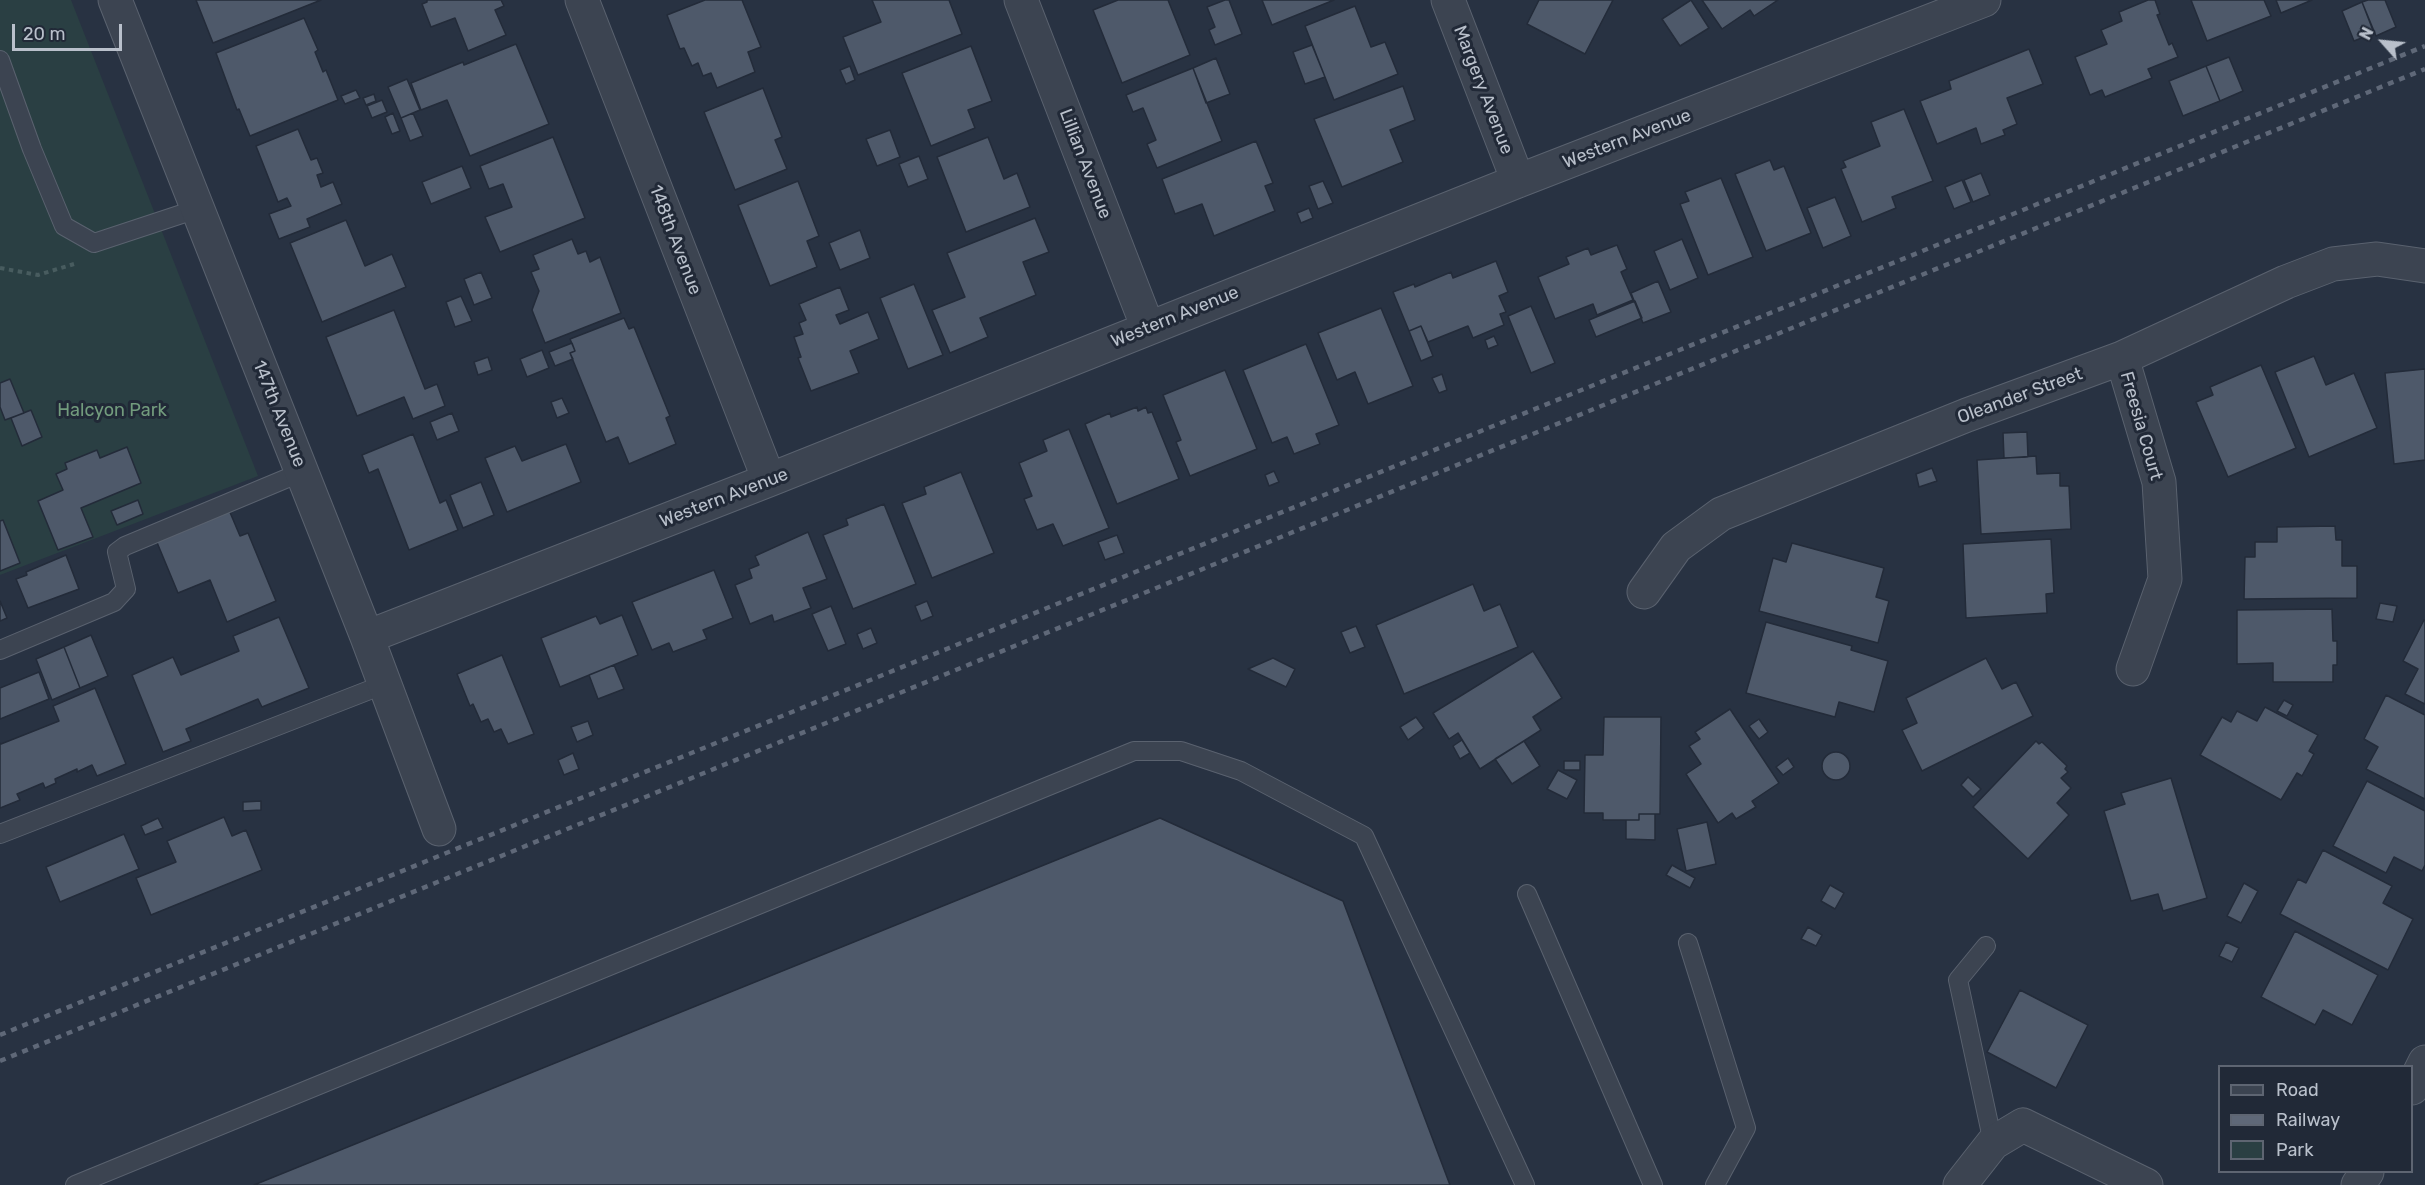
<!DOCTYPE html>
<style>
body{margin:0}
#map{position:relative;width:2425px;height:1185px;overflow:hidden;background:#283242;font-family:Rubik,sans-serif}
canvas{display:block}
.legend{position:absolute;left:2218px;top:1065px;width:195px;height:108px;box-sizing:border-box;background:#212937;border:2px solid #5e6572;margin:0;padding:8px 10px;list-style:none;font-size:18px;color:#b9c0cb}
.legend li{display:flex;align-items:center;gap:12px;height:30px}
.legend b{width:30px;border:2px solid #5e6572}
.north{position:absolute;left:2353px;top:12px;width:60px;height:60px;-webkit-text-stroke:4px #212937;paint-order:stroke;rotate:297deg;font-size:16px;font-weight:700;line-height:24px;text-align:center;color:#b9c0cb}
.north::after{content:'';display:block;margin:auto;width:21px;height:27px;background:#b9c0cb;clip-path:polygon(50% 0,100% 100%,50% 72%,0 100%)}
.scale{position:absolute;left:12px;top:24px;width:110px;height:27px;box-sizing:border-box;border:3px solid #b9c0cb;border-top:0;padding-left:8px;font-size:18px;line-height:21px;white-space:nowrap;color:#b9c0cb;-webkit-text-stroke:4px #212937;paint-order:stroke}
</style>
<div id="map">
<canvas width="2425" height="1185"></canvas>
<ul class="legend">
<li><b style="height:8px;background:#3c4451"></b>Road</li>
<li><b style="height:8px;background:#5f6878"></b>Railway</li>
<li><b style="height:16px;background:#2a3f43"></b>Park</li>
</ul>
<div class="north">N</div>
<div class="scale">20 m</div>
</div>
<script>
const ctx = document.querySelector('canvas').getContext('2d');
ctx.lineJoin = 'round';
function paint(path, color) { ctx.fillStyle = color; ctx.fill(path, 'evenodd'); }
const shape = rows => new Path2D(rows.map(r => 'M' + r).join(''));
function strokePath(path, color, width, dash) { ctx.strokeStyle = color; ctx.lineWidth = width; ctx.lineCap = dash ? 'butt' : 'round'; ctx.setLineDash(dash || []); ctx.stroke(path); }
function write(font, color, halo, rows, align = 'center') {
  ctx.font = font + ' Rubik,sans-serif'; ctx.lineWidth = 6; ctx.setLineDash([]); ctx.textBaseline = 'middle'; ctx.strokeStyle = halo; ctx.fillStyle = color; for (const [text, x, y, turn = 0] of rows) {
    ctx.save(); ctx.translate(x, y); ctx.rotate((+turn || 0) * Math.PI / 180); ctx.textAlign = isNaN(turn) ? turn : align; if (halo) ctx.strokeText(text, 0, 0); ctx.fillText(text, 0, 0); ctx.restore();
  }
}
paint(shape([
 [0,0,71,0,258,476,0,575]
]), '#2a3f43');
const building = shape([
 [196,0,321,0,213,43,196,0],
 [427,0,501,0,504,6,495,10,506,35,468,51,455,18,431,27,422,4,427,2,427,0],
 [705,0,742,0,761,47,748,52,755,72,717,88,711,73,703,76,698,63,692,66,684,48,680,49,667,15,705,0],
 [872,0,949,0,962,34,858,75,843,37,881,22,872,0],
 [1118,0,1168,0,1190,55,1122,83,1093,10,1118,0],
 [1225,0,1229,0,1242,34,1215,45,1209,30,1215,27,1207,7,1225,0],
 [1262,0,1334,0,1272,25,1262,0],
 [1539,0,1613,0,1585,54,1527,24,1539,0],
 [1691,0,1709,28,1680,46,1662,19,1691,0],
 [1702,0,1778,0,1754,16,1750,10,1722,29,1702,0],
 [2148,0,2155,0,2160,14,2157,15,2169,45,2172,43,2178,57,2148,69,2152,78,2105,97,2102,90,2090,95,2075,57,2107,44,2101,30,2122,21,2119,12,2148,0],
 [2191,0,2264,0,2271,16,2207,41,2191,0],
 [2276,0,2312,0,2281,13,2276,0],
 [2368,0,2385,0,2396,27,2376,36,2362,2,2368,0],
 [2362,2,2374,33,2354,41,2342,11,2362,2],
 [1355,6,1371,47,1385,42,1398,74,1334,100,1305,26,1355,6],
 [304,18,318,50,315,52,323,72,326,70,338,100,250,136,239,109,237,110,216,53,304,18],
 [516,44,549,124,470,156,447,100,421,110,411,83,463,62,464,65,516,44],
 [1312,45,1325,77,1305,84,1293,52,1312,45],
 [971,46,992,101,968,110,975,128,931,146,902,73,971,46],
 [2029,49,2043,84,2007,98,2017,124,2003,130,2005,135,1981,144,1976,128,1937,144,1920,101,1951,89,1949,81,2029,49],
 [2229,57,2243,91,2220,101,2206,66,2229,57],
 [1216,58,1230,94,1206,103,1193,68,1216,58],
 [850,66,855,80,846,84,840,70,850,66],
 [2206,66,2220,101,2183,116,2169,81,2206,66],
 [1193,68,1222,141,1157,168,1147,144,1156,140,1143,108,1133,112,1126,95,1193,68],
 [407,79,420,110,401,118,388,87,407,79],
 [1403,86,1415,120,1390,130,1403,162,1342,187,1314,119,1403,86],
 [763,88,782,137,775,140,787,169,735,190,704,112,763,88],
 [356,90,360,98,345,104,341,96,356,90],
 [374,94,376,101,366,105,363,98,374,94],
 [382,100,387,112,372,118,367,106,382,100],
 [1904,109,1933,181,1892,197,1896,208,1862,222,1841,169,1846,167,1843,161,1880,146,1871,122,1904,109],
 [393,113,400,131,392,134,385,117,393,113],
 [413,113,423,136,410,141,401,118,413,113],
 [298,129,311,160,317,158,323,173,317,175,321,187,333,182,342,204,307,219,310,227,279,239,269,214,291,206,287,198,278,202,256,146,298,129],
 [890,130,900,157,877,166,866,139,890,130],
 [553,137,585,218,500,252,485,217,512,207,503,184,489,189,480,166,553,137],
 [988,137,1004,179,1017,173,1030,207,966,232,937,157,988,137],
 [1256,141,1273,183,1265,186,1275,211,1214,236,1202,204,1175,214,1162,179,1256,141],
 [919,156,928,179,908,187,899,164,919,156],
 [1770,160,1774,170,1784,166,1811,233,1766,251,1735,174,1770,160],
 [462,166,471,188,431,204,422,182,462,166],
 [1981,173,1990,195,1973,202,1964,180,1981,173],
 [1721,178,1753,257,1708,275,1680,204,1689,201,1685,192,1721,178],
 [1962,180,1971,202,1954,209,1945,187,1962,180],
 [798,181,819,236,807,241,817,267,770,286,738,205,798,181],
 [1323,181,1333,203,1318,209,1309,186,1323,181],
 [1835,197,1851,236,1823,248,1807,208,1835,197],
 [1309,208,1313,218,1301,223,1297,213,1309,208],
 [1035,218,1049,252,1023,262,1036,295,980,318,988,337,950,353,932,310,965,297,947,253,1035,218],
 [346,220,365,266,392,254,406,287,322,322,290,243,346,220],
 [860,230,870,258,840,270,829,243,860,230],
 [572,239,578,254,586,251,590,262,600,257,621,313,545,343,532,310,539,291,531,272,539,269,533,255,572,239],
 [1682,239,1698,278,1670,290,1654,251,1682,239],
 [1617,245,1627,269,1621,272,1633,300,1597,315,1593,304,1555,319,1538,277,1569,264,1566,257,1588,248,1591,255,1617,245],
 [1496,261,1508,292,1499,296,1506,312,1500,314,1504,325,1473,338,1468,326,1428,342,1421,326,1409,331,1393,292,1414,284,1415,287,1451,272,1453,278,1496,261],
 [481,272,492,298,474,305,464,279,481,272],
 [1658,281,1671,312,1643,323,1631,293,1658,281],
 [914,284,943,355,908,369,880,298,914,284],
 [840,287,849,310,836,315,840,324,868,312,879,339,850,351,859,373,811,391,798,358,801,357,794,337,803,334,799,323,806,320,799,304,840,287],
 [461,296,472,321,455,327,446,302,461,296],
 [1635,301,1642,318,1596,337,1589,320,1635,301],
 [1531,306,1555,363,1531,373,1508,316,1531,306],
 [1381,308,1413,386,1368,404,1355,372,1337,380,1318,333,1381,308],
 [394,310,425,389,437,384,445,406,413,419,404,397,357,416,326,337,394,310],
 [624,318,629,329,634,327,670,416,666,418,676,444,629,464,618,437,606,442,570,353,575,351,570,339,624,318],
 [1421,326,1433,356,1421,361,1409,331,1421,326],
 [1494,336,1498,345,1488,349,1485,340,1494,336],
 [572,343,575,351,570,353,573,359,555,366,549,352,572,343],
 [1306,344,1339,425,1316,434,1320,444,1294,454,1287,437,1272,443,1243,370,1306,344],
 [542,350,549,368,527,377,520,359,542,350],
 [2314,356,2326,385,2354,373,2377,428,2309,457,2275,372,2314,356],
 [488,357,492,370,478,375,474,362,488,357],
 [2261,365,2296,448,2228,477,2196,402,2213,395,2210,387,2261,365],
 [2425,369,2425,460,2394,464,2385,373,2425,369],
 [1225,370,1257,449,1190,476,1176,442,1181,440,1163,395,1225,370],
 [1442,374,1447,390,1439,393,1432,378,1442,374],
 [10,379,24,413,5,420,0,407,0,383,10,379],
 [562,398,569,413,557,418,551,402,562,398],
 [1137,407,1138,411,1146,407,1148,413,1152,412,1179,479,1117,504,1085,424,1110,413,1111,417,1137,407],
 [31,410,42,437,22,446,11,418,31,410],
 [452,413,459,431,437,440,430,422,452,413],
 [1069,429,1109,528,1063,546,1053,524,1037,530,1024,499,1032,496,1019,463,1047,451,1043,440,1069,429],
 [2027,432,2028,457,2004,458,2003,433,2027,432],
 [413,434,440,503,446,500,458,530,409,550,378,469,369,473,362,455,413,434],
 [566,444,581,482,507,512,485,458,515,446,522,461,566,444],
 [127,447,141,483,81,508,93,537,58,550,38,501,63,490,56,474,67,469,65,463,97,450,100,458,127,447],
 [2036,456,2037,474,2060,473,2060,486,2069,486,2071,529,1981,534,1977,460,2036,456],
 [1932,468,1937,481,1919,487,1916,474,1932,468],
 [1274,471,1279,482,1269,486,1265,475,1274,471],
 [961,472,994,553,932,578,902,503,926,494,924,487,961,472],
 [481,482,494,515,463,528,450,495,481,482],
 [138,500,143,514,117,525,111,511,138,500],
 [884,504,916,584,853,609,823,535,848,525,846,519,884,504],
 [229,510,240,536,248,533,276,601,227,622,210,580,178,593,156,540,229,510],
 [3,520,20,563,0,571,0,521,3,520],
 [2335,526,2336,540,2342,540,2342,566,2357,566,2357,598,2244,599,2245,557,2255,557,2255,542,2277,542,2277,527,2335,526],
 [808,532,827,579,803,588,811,608,774,622,772,615,750,624,735,585,752,578,749,569,759,565,755,556,808,532],
 [1117,535,1124,553,1105,560,1098,542,1117,535],
 [2051,539,2054,593,2046,594,2047,613,1966,618,1963,544,2051,539],
 [1792,543,1884,568,1876,597,1889,601,1878,643,1759,611,1773,558,1786,562,1792,543],
 [66,555,79,589,28,608,16,579,27,575,26,572,66,555],
 [714,570,733,618,703,630,707,639,673,652,669,643,652,650,632,602,714,570],
 [1473,584,1484,611,1500,604,1518,647,1404,694,1376,625,1473,584],
 [0,601,7,618,0,621,0,601],
 [927,601,933,616,921,621,915,606,927,601],
 [2380,603,2397,606,2393,622,2376,619,2380,603],
 [831,606,846,644,828,651,812,614,831,606],
 [2332,609,2333,641,2337,641,2337,665,2333,665,2333,682,2273,682,2273,663,2237,664,2237,610,2332,609],
 [622,615,638,655,560,687,541,638,596,616,600,624,622,615],
 [279,617,309,688,262,707,258,699,186,729,191,741,163,752,132,675,173,657,181,675,239,651,233,636,279,617],
 [2424,620,2425,621,2425,704,2405,694,2418,669,2403,661,2424,620],
 [1766,622,1852,646,1851,650,1888,661,1874,712,1839,702,1835,717,1746,693,1766,622],
 [1356,626,1365,647,1350,653,1341,632,1356,626],
 [871,628,877,643,863,649,857,634,871,628],
 [91,635,108,676,80,688,64,647,91,635],
 [64,647,80,688,52,700,36,659,64,647],
 [1533,651,1562,698,1533,717,1541,730,1480,769,1458,733,1449,739,1433,713,1533,651],
 [502,655,534,734,508,744,501,729,494,732,488,719,481,722,473,704,470,706,457,674,502,655],
 [1273,658,1295,669,1286,687,1248,669,1273,658],
 [1986,658,2002,689,2016,682,2033,716,1922,771,1902,730,1917,723,1906,698,1986,658],
 [614,665,624,689,598,699,589,675,614,665],
 [39,672,49,699,0,719,0,688,39,672],
 [95,688,126,764,97,776,92,765,77,772,77,769,55,779,56,783,45,788,43,783,17,794,20,800,0,808,0,743,1,744,59,721,53,706,95,688],
 [2386,695,2425,715,2425,799,2366,769,2378,747,2364,739,2386,695],
 [2284,700,2293,705,2287,716,2277,711,2284,700],
 [2265,707,2318,735,2309,751,2314,754,2302,776,2297,773,2281,800,2200,755,2222,717,2231,722,2237,711,2257,721,2265,707],
 [1730,709,1779,783,1752,801,1756,807,1736,819,1732,813,1718,823,1686,774,1701,764,1689,746,1700,739,1695,732,1730,709],
 [1416,717,1424,728,1408,740,1400,727,1416,717],
 [1604,717,1661,717,1660,814,1639,814,1639,820,1603,820,1603,813,1584,813,1585,755,1603,755,1604,717],
 [1759,719,1768,732,1759,739,1749,726,1759,719],
 [588,721,593,735,577,742,571,727,588,721],
 [1462,740,1470,753,1460,759,1453,746,1462,740],
 [1524,741,1540,766,1512,784,1495,759,1524,741],
 [2036,741,2039,744,2042,742,2067,766,2065,769,2068,772,2061,778,2071,788,2057,803,2069,815,2028,859,1973,807,2036,741],
 '1822 766a14 14 0 1 1 28 0a14 14 0 1 1-28 0Z',
 [573,753,579,769,564,775,558,760,573,753],
 [1788,758,1794,767,1783,775,1776,767,1788,758],
 [1564,761,1580,761,1580,770,1564,770,1564,761],
 [1558,770,1577,780,1567,799,1547,789,1558,770],
 [1968,777,1981,789,1973,797,1961,785,1968,777],
 [2171,778,2207,898,2163,911,2158,894,2131,901,2104,811,2125,804,2121,793,2171,778],
 [2367,781,2425,811,2425,865,2422,871,2394,857,2386,873,2333,846,2367,781],
 [261,801,261,810,243,811,243,802,261,801],
 [1639,814,1655,814,1655,840,1626,839,1626,820,1639,820,1639,814],
 [224,817,232,836,246,830,262,870,151,915,136,878,176,862,167,841,224,817],
 [158,818,163,828,145,835,141,826,158,818],
 [1160,818,1343,901,1450,1185,254,1185,1160,818],
 [1707,822,1716,864,1686,871,1677,829,1707,822],
 [124,834,139,869,60,902,46,867,124,834],
 [2323,850,2392,886,2383,903,2413,919,2388,970,2280,914,2298,879,2306,883,2323,850],
 [1672,865,1695,878,1690,888,1666,875,1672,865],
 [2244,883,2258,891,2241,923,2227,916,2244,883],
 [1830,885,1844,893,1835,909,1821,901,1830,885],
 [1808,927,1822,935,1816,946,1801,939,1808,927],
 [2295,931,2378,975,2352,1025,2323,1010,2315,1025,2261,997,2295,931],
 [2226,942,2239,948,2232,962,2219,956,2226,942],
 [2020,990,2088,1025,2056,1088,1987,1052,2020,990]
]);
paint(building, '#4e596a');
strokePath(building, '#232b39', 1.5);
const service = shape([
 [0,60,32,149,64,226,94,243,197,209],
 [0,650,114,602,126,589,117,552,125,546,302,472],
 [0,834,385,684],
 [1527,894,1653,1185],
 [1688,943,1746,1128,1715,1185],
 [1986,946,1958,980,1993,1143],
 [75,1185,1134,751,1181,751,1241,771,1364,836,1525,1185]
]);
const minor = shape([
 [115,0,367,637,439,829],
 [582,0,769,480],
 [1021,0,1148,328],
 [1448,0,1518,181],
 [2122,358,2159,482,2165,579,2133,669],
 [1644,592,1676,547,1721,514,1967,415,2122,358,2286,282,2333,264,2377,259,2425,266],
 [367,637,769,480,1518,181,1984,0],
 [2412,1088,2425,1062],
 [1960,1185,1993,1143,2023,1125,2146,1185],
 [2358,1185,2367,1172]
]);
strokePath(service, '#5a626f', 20);
strokePath(minor, '#5a626f', 35);
strokePath(shape([
 [0,268,38,275,74,264]
]), '#485c5f', 4, [4.5, 4.5]);
strokePath(service, '#3c4451', 18);
strokePath(minor, '#3c4451', 33);
strokePath(shape([
 [0,1035,2425,46],
 [0,1061,2425,69]
]), '#5f6878', 4.5, [6, 6]);
write('18px', '#b9c0cb', '#212937', [
 ["Margery Avenue",1483,90,69],
 ["Western Avenue",1627,139,-21],
 ["Lillian Avenue",1085,164,69],
 ["148th Avenue",675,240,69],
 ["Western Avenue",1175,317,-22],
 ["Oleander Street",2020,396,-20],
 ["147th Avenue",279,414,68],
 ["Freesia Court",2141,426,74],
 ["Western Avenue",724,498,-21]
]);
write('18px', '#729b7d', '#212937', [
 ["Halcyon Park",112,411]
]);
</script>
